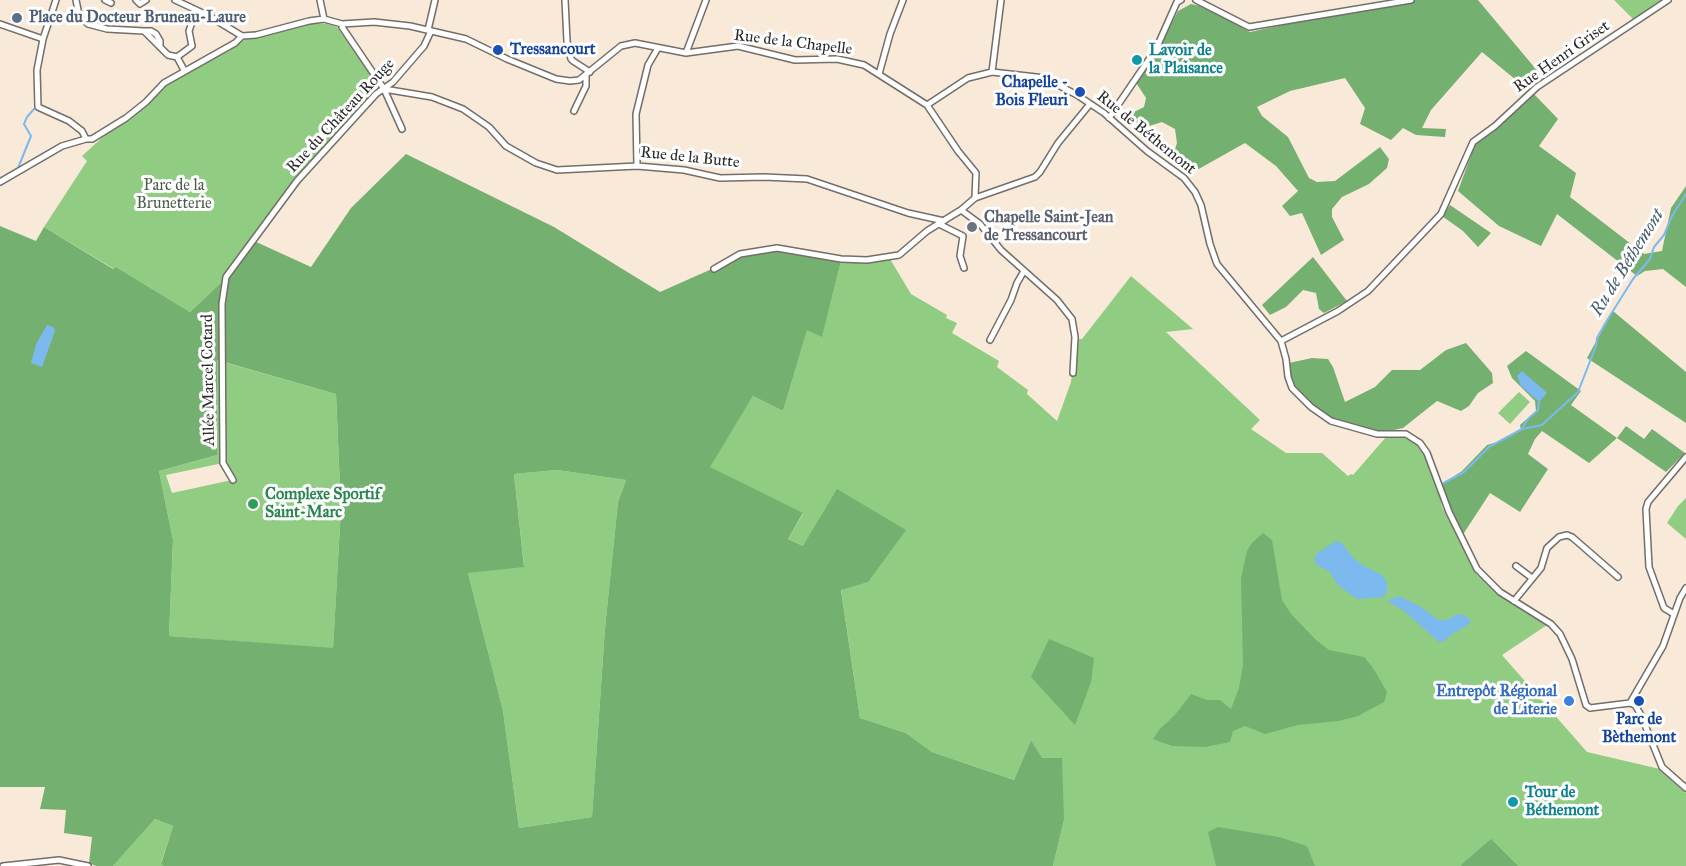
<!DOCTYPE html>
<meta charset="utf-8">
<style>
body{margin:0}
canvas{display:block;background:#f9e9d8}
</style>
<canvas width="1686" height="866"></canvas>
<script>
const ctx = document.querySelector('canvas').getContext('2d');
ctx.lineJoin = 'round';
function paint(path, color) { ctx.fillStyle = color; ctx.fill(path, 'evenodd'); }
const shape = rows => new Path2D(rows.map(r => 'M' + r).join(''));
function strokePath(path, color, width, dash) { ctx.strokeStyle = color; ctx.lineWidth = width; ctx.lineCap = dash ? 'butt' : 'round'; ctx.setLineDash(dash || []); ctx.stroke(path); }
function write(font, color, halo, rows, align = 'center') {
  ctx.font = font + ' "IM FELL Great Primer",serif'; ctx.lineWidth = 6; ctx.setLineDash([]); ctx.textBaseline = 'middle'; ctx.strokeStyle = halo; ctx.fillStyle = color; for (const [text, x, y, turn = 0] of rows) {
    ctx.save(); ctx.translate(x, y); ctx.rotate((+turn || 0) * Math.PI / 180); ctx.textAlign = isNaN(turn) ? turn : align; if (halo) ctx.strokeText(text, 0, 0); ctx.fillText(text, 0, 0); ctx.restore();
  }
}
paint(shape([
 [1614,0,1671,0,1637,23],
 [308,23,327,24,337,27,375,81,372,93,299,178,226,278,190,312,116,267,114,269,44,227,87,161,82,156,169,76,242,40],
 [890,259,911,294,947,315,946,318,957,323,952,333,999,361,997,367,1028,390,1027,394,1057,421,1071,382,1077,339,1082,339,1131,276,1193,329,1166,332,1260,420,1251,429,1286,453,1322,453,1348,476,1351,474,1353,475,1387,436,1399,436,1420,444,1434,466,1442,507,1477,575,1498,594,1547,625,1502,655,1587,752,1660,769,1686,793,1686,866,1053,866,1064,820,1042,759,1031,740,1014,780,932,752,906,733,860,718,841,589,803,546,788,539,803,514,709,467,753,396,783,411,807,329,822,336,841,261],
 [216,360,336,394,341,509,333,649,169,636,173,540,159,471,217,455],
 [223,463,232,480,172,493,166,475],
 [1519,392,1530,402,1510,424,1498,413],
 [557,470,626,480,618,502,605,628,592,817,519,828,503,711,468,573,524,566,514,474],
 [1686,498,1686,539,1667,523,1678,506],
 [155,819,173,826,161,863,164,866,113,866]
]), '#90cd82');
paint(shape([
 [1399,0,1478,0,1540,74,1527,89,1482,52,1431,110,1422,128,1446,129,1445,137,1416,135,1403,128,1391,140,1360,124,1365,108,1345,78,1290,91,1257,107,1262,116,1288,137,1309,178,1317,182,1335,181,1380,147,1389,159,1387,168,1369,184,1342,197,1332,209,1332,217,1344,240,1321,255,1302,213,1290,216,1282,206,1298,191,1276,166,1245,143,1188,175,1172,159,1177,143,1175,129,1162,122,1146,127,1135,122,1118,120,1144,107,1146,98,1133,78,1141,71,1162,42,1178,11,1191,4,1205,7,1250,32],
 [1534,94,1558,119,1539,146,1576,173,1570,197,1644,254,1662,251,1671,208,1686,186,1686,287,1663,269,1645,271,1637,276,1557,214,1541,246,1499,226,1458,191,1478,136],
 [406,154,554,227,660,292,741,256,777,250,841,261,822,337,807,330,783,411,753,396,710,467,803,513,788,539,803,546,837,489,906,530,868,582,841,590,860,718,906,733,932,752,1014,780,1031,740,1042,758,1062,758,1064,820,1053,866,164,866,161,864,173,826,155,819,113,866,96,866,89,863,92,837,64,833,66,810,40,809,45,787,0,787,0,226,36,241,44,227,113,269,116,267,190,312,226,278,254,241,311,267,351,208],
 [217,360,336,394,341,509,333,648,169,636,173,540,159,471,217,455],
 [557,470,626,480,618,502,605,628,592,817,519,828,503,711,468,573,524,567,514,474],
 [1450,205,1491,233,1478,247,1463,231,1442,216],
 [1313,257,1347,301,1324,313,1319,309,1316,293,1303,290,1286,307,1270,315,1262,305],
 [1613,311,1686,372,1686,423,1587,358],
 [1466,343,1492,373,1493,383,1478,393,1469,406,1461,411,1437,401,1403,428,1376,434,1331,420,1300,393,1291,380,1289,363,1312,358,1328,359,1333,367,1345,402,1375,387,1392,370,1420,370,1446,350],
 [1526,351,1581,391,1571,405,1617,438,1626,426,1644,439,1652,429,1685,453,1666,472,1617,438,1589,463,1542,431,1535,439,1528,454,1548,469,1520,512,1490,493,1462,536,1442,484,1462,471,1487,445,1501,441,1521,430,1520,425,1536,411,1535,401,1512,378,1507,366],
 [1263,533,1272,540,1282,600,1291,614,1316,640,1329,650,1364,657,1373,668,1387,692,1384,702,1358,716,1339,721,1298,725,1265,734,1245,726,1233,731,1230,742,1205,747,1172,746,1153,739,1160,729,1175,715,1191,694,1207,700,1220,700,1231,709,1239,688,1243,665,1241,578,1247,551,1252,543],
 [1049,639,1094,658,1091,682,1075,725,1031,677],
 [1218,827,1279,837,1307,846,1315,866,1216,866,1208,832],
 [1491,839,1518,866,1462,866,1461,865]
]), '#74b070');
paint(shape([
 [47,325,53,327,55,331,42,367,31,363,36,344],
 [1522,371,1547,393,1539,402,1521,386,1517,376],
 [1336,541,1342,543,1353,558,1364,566,1382,575,1387,582,1387,592,1383,597,1357,599,1337,584,1330,572,1315,564,1315,555],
 [1399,596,1421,607,1438,620,1446,620,1458,614,1466,616,1471,621,1469,624,1449,636,1445,641,1439,642,1403,610,1387,601]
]), '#7bb9ee');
strokePath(shape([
 [18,168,31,136,24,124,27,117,34,109],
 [1522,429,1528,419,1538,410,1539,402],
 [1440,485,1464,472,1489,447,1522,429,1542,425,1578,392,1596,346,1597,338,1606,322,1633,279,1650,259,1654,247,1664,235,1672,216,1686,194]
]), '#7bb9ee', 2);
const street = shape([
 [56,0,43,39,37,70,38,107,69,121,82,131,86,139],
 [76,0,79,15,88,24,107,29,144,31,168,55,177,57,184,70],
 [105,0,111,3],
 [136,0,140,4,146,0],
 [175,0,209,16,242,36,256,35,309,21,324,19,342,24,374,22,410,26,466,39,507,59,556,79,570,81,579,80,621,46,635,43,686,53,738,46,795,60,837,59,864,65,927,105,958,151,976,173,975,198],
 [320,0,324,19],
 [565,0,567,41,571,59,573,61,590,72],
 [1196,0,1249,27,1411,0],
 [0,24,43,39],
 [342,24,342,27,384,89,432,97,463,109,489,127,506,146,536,163,557,170,637,166,684,170,720,178,764,177,807,179,908,213,944,221],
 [428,30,435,0],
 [144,31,151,31,156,34,160,41,160,47],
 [686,53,706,0],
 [177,57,192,46,189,31,191,25],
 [992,72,1001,0],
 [879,74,890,34,903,0],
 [384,89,402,129],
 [927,105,968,78,992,72,1045,78,1077,95,1104,113,1147,151,1184,178,1195,192,1201,205,1210,244,1217,264,1281,341,1286,359,1288,377,1292,388,1311,407,1331,421,1377,434,1406,434,1420,443,1427,453,1449,512,1477,569,1500,592,1551,624,1560,634,1572,659,1586,705,1590,708,1630,703],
 [574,111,586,86,586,75],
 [1109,118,1156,49,1177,2,1181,0],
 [637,166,636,114,648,65,658,48],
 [0,182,62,146,86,139,92,139,126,118,146,102,164,83,235,43,242,36],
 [961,210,980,224,1001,250,1057,300,1072,319,1075,337,1073,373],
 [939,224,963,236,960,256,964,268],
 [714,269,740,254,777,248,841,259,867,260,899,255,927,231,961,210,975,198,1035,177,1040,172,1058,143,1090,104],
 [990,340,1011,300,1017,283,1024,271],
 [1281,341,1338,311,1368,291,1441,214,1473,142,1495,126,1537,87,1668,0],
 [233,480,223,463,222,304,226,277,297,181,376,94,393,82,424,46,431,31],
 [1516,566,1532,578],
 [1514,601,1541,568,1547,548,1559,537,1567,535,1572,537,1618,577],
 [1674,614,1664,608,1649,567,1646,509,1648,502,1686,457],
 [1630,703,1663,646,1680,598,1686,588],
 [1630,703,1635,705,1641,715,1662,767,1686,788],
 [3,866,59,860,88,866]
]);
strokePath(street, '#736e68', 8);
strokePath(street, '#fff', 5);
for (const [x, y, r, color] of [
 [17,18,6,"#5c6f8a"],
 [498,50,6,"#1a4fb4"],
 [1137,60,6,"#0f9aa8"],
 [1080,92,6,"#1a4fb4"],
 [972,227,6,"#6b7280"],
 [253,504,6,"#2e9e5b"],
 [1569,701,6,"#3f7fe0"],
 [1639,701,6,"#1a4fb4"],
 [1513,802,6,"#0f9aa8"]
]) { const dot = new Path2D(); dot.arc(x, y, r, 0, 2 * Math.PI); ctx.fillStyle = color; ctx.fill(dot); strokePath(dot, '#fff', 2); }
write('bold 16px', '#4e5e75', '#fff', [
 ["Place du Docteur Bruneau-Laure",29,18]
], 'left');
write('16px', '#2b2b2b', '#fff', [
 ["Rue de la Chapelle",793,43,7],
 ["Rue Henri Griset",1562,57,-35],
 ["Rue du Château Rouge",341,116,-47],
 ["Rue de Béthemont",1146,133,39],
 ["Rue de la Butte",690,158,6],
 ["Allée Marcel Cotard",209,380,-91]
]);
write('bold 16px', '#164399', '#fff', [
 ["Tressancourt",510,50],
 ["Chapelle -",1068,83,"right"],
 ["Bois Fleuri",1068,101,"right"],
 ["Parc de",1639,720,"center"],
 ["Bèthemont",1639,738,"center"]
], 'left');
write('bold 16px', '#0d838f', '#fff', [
 ["Lavoir de",1149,51],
 ["la Plaisance",1149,69],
 ["Tour de",1525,793],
 ["Béthemont",1525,811]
], 'left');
write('16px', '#495c45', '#fff', [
 ["Parc de la",174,186],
 ["Brunetterie",174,204]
]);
write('bold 16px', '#5b616d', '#fff', [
 ["Chapelle Saint-Jean",984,218],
 ["de Tressancourt",984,236]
], 'left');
write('bold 16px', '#27864d', '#fff', [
 ["Complexe Sportif",265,495],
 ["Saint-Marc",265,513]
], 'left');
write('bold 16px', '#366cbe', '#fff', [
 ["Entrepôt Régional",1557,692],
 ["de Literie",1557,710]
], 'right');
write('italic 18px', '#475d6f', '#fff', [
 ["Ru de Béthemont",1628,263,-58]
]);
</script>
